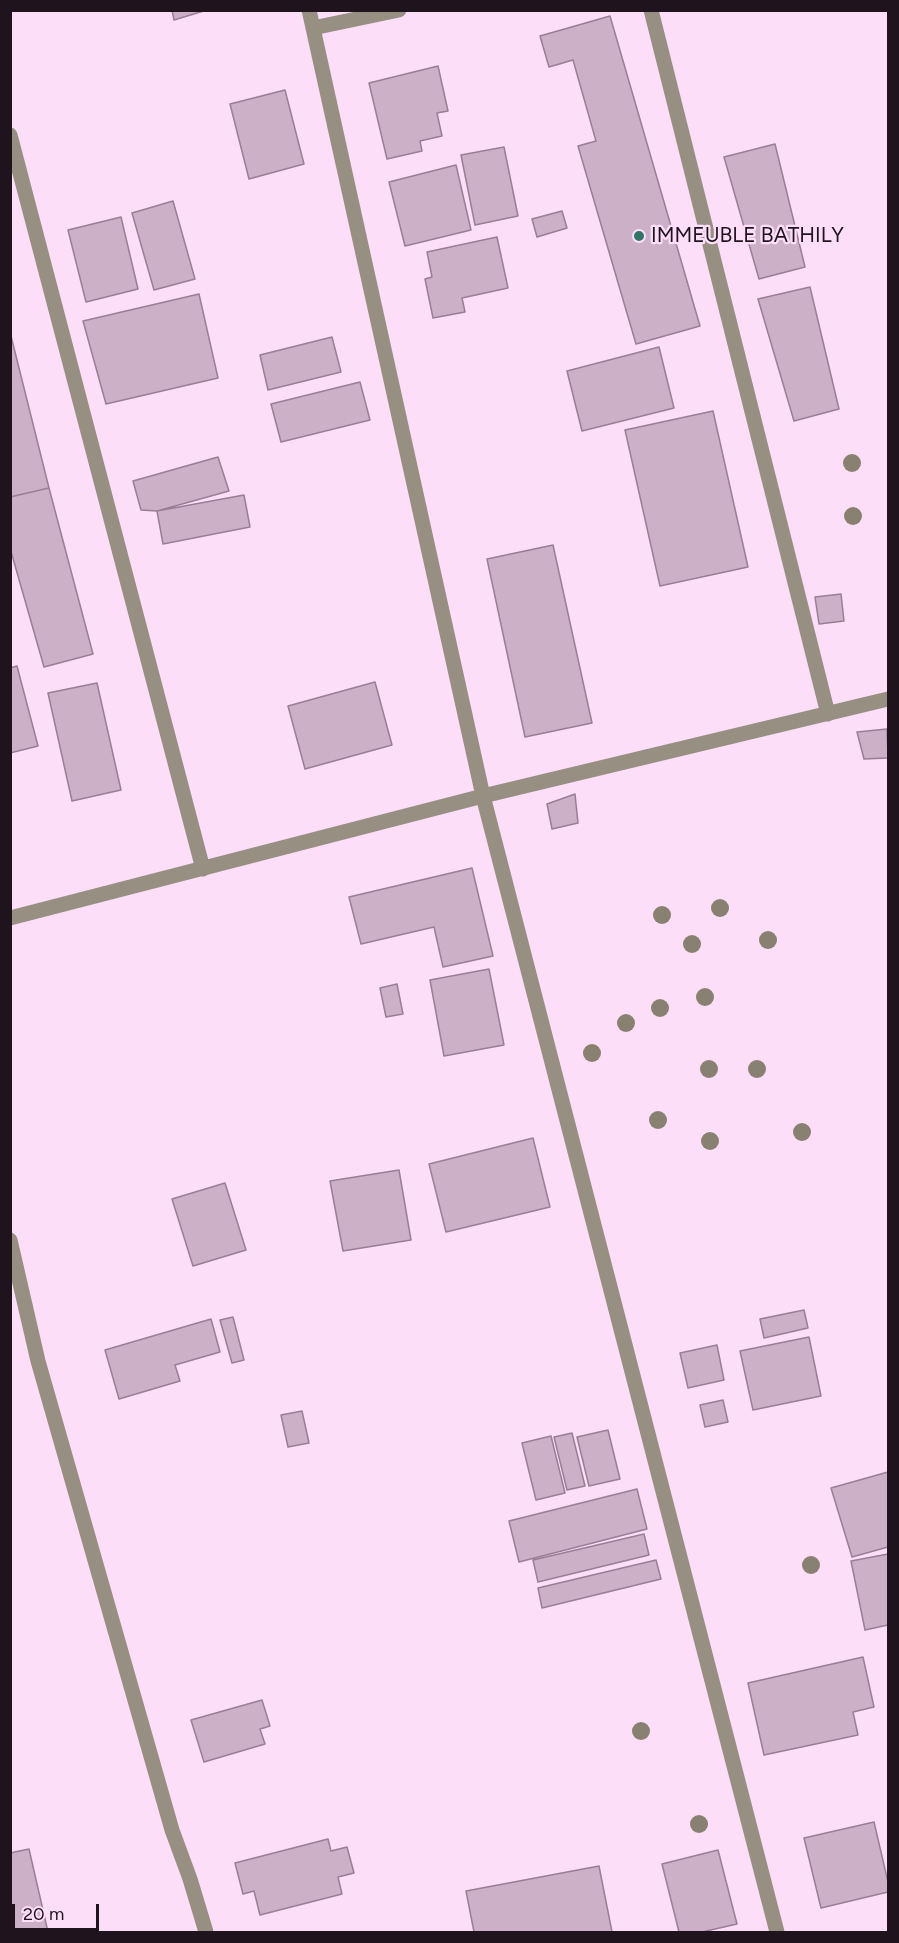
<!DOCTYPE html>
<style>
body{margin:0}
#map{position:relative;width:899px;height:1943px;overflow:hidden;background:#fddef9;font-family:Figtree,sans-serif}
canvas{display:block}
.frame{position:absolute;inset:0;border:12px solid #1f141e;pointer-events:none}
.scale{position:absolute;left:12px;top:1904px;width:87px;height:27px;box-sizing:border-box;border:3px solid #1f141e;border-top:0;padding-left:8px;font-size:18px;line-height:21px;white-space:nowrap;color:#1f141e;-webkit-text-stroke:4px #fddef9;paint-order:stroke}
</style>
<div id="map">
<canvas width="899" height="1943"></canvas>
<div class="frame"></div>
<div class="scale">20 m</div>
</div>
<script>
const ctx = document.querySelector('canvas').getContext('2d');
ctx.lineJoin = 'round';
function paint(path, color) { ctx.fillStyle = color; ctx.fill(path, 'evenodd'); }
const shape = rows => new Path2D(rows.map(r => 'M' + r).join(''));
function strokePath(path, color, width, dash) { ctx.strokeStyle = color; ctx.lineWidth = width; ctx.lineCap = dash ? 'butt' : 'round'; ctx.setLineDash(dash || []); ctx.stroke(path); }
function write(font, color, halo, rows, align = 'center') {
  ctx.font = font + ' Figtree,sans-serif'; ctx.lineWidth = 4.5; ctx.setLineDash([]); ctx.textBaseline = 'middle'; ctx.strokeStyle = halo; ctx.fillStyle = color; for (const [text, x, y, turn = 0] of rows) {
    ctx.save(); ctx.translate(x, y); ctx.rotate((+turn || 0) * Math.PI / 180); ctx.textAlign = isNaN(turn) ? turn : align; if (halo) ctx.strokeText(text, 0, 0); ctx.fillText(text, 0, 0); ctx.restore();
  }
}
const building = shape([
 [172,10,207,10,174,20,172,10],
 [610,16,700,326,636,344,578,146,596,141,573,60,549,67,540,36,610,16],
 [438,66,448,111,437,113,442,136,420,141,422,151,387,159,369,83,438,66],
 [285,90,304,164,249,179,230,104,285,90],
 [775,144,805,267,759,279,724,157,775,144],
 [504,147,518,216,475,225,461,155,504,147],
 [456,165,471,230,405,246,389,182,456,165],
 [173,201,195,279,154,290,132,213,173,201],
 [562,211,567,228,537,237,532,219,562,211],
 [121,217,138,289,86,302,68,230,121,217],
 [497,237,508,288,462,298,465,312,433,318,425,279,432,277,427,252,497,237],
 [810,287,839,409,794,421,758,299,810,287],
 [199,294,218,378,106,404,83,321,199,294],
 [10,332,49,488,10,497,10,332],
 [332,337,341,372,268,390,260,355,332,337],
 [659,347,674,408,582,431,567,371,659,347],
 [360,382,370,420,281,442,271,404,360,382],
 [713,411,748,567,660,586,625,430,713,411],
 [218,457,229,491,157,511,141,510,133,481,218,457],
 [49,488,93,654,44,667,10,548,10,497,49,488],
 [244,495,250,527,163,544,157,511,244,495],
 [553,545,592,723,525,737,487,559,553,545],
 [841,594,844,621,819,624,815,597,841,594],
 [17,666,38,746,10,753,10,668,17,666],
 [375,682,392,745,305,769,288,706,375,682],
 [97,683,121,790,72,801,48,693,97,683],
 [887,729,888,758,864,759,857,732,887,729],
 [575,794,578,823,552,829,547,804,575,794],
 [472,868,493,956,443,967,434,927,361,944,349,897,472,868],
 [489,969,504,1045,444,1056,430,980,489,969],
 [397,984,403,1014,386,1017,380,988,397,984],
 [533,1138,550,1207,446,1232,429,1164,533,1138],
 [399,1170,411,1240,343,1251,330,1181,399,1170],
 [225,1183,246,1250,193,1266,172,1199,225,1183],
 [804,1310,808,1328,764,1338,760,1319,804,1310],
 [233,1317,244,1360,232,1363,220,1320,233,1317],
 [211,1319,220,1352,175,1365,180,1381,119,1399,105,1350,211,1319],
 [809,1337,821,1396,753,1410,740,1351,809,1337],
 [717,1345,724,1380,688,1388,680,1353,717,1345],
 [723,1400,728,1422,705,1427,700,1405,723,1400],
 [302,1411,309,1443,288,1447,281,1415,302,1411],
 [608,1430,620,1479,589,1486,577,1437,608,1430],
 [572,1433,585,1486,567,1490,554,1437,572,1433],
 [551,1436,565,1493,536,1500,522,1443,551,1436],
 [888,1472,888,1547,852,1557,831,1488,888,1472],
 [637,1489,647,1529,519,1562,509,1521,637,1489],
 [644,1534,649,1555,538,1582,533,1560,644,1534],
 [888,1554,888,1625,865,1630,851,1561,888,1554],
 [656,1560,661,1579,542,1608,538,1588,656,1560],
 [863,1657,874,1707,853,1712,858,1735,764,1755,748,1683,863,1657],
 [262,1700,270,1726,260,1729,265,1744,204,1762,191,1720,262,1700],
 [874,1822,888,1882,888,1892,821,1908,804,1838,874,1822],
 [328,1839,331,1851,347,1847,354,1873,338,1877,342,1894,260,1915,254,1891,243,1894,235,1863,328,1839],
 [29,1849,48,1932,10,1932,10,1853,29,1849],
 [718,1850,737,1924,702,1932,679,1932,662,1864,718,1850],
 [599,1866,612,1932,474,1932,466,1891,599,1866]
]);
paint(building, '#cbb0c8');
strokePath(building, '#9a7d96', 1.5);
strokePath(shape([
 [309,10,483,796,777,1932],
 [651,10,828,714],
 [313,28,399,10],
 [10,135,203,869],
 [10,918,483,796,888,699],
 [10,1240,38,1361,172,1830,190,1879,206,1932]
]), '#979082', 15);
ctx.fillStyle = '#888070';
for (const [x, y] of [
 [852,463],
 [853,516],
 [720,908],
 [662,915],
 [768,940],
 [692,944],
 [705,997],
 [660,1008],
 [626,1023],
 [592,1053],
 [709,1069],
 [757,1069],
 [658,1120],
 [802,1132],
 [710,1141],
 [811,1565],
 [641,1731],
 [699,1824]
]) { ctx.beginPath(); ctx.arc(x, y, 9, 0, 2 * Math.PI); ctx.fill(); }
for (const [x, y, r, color] of [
 [639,236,6,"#317466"]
]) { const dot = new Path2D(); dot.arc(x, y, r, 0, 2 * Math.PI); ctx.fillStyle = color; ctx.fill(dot); strokePath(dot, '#fddef9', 2); }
write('21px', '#1f141e', '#fddef9', [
 ["IMMEUBLE BATHILY",651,236]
], 'left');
</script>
